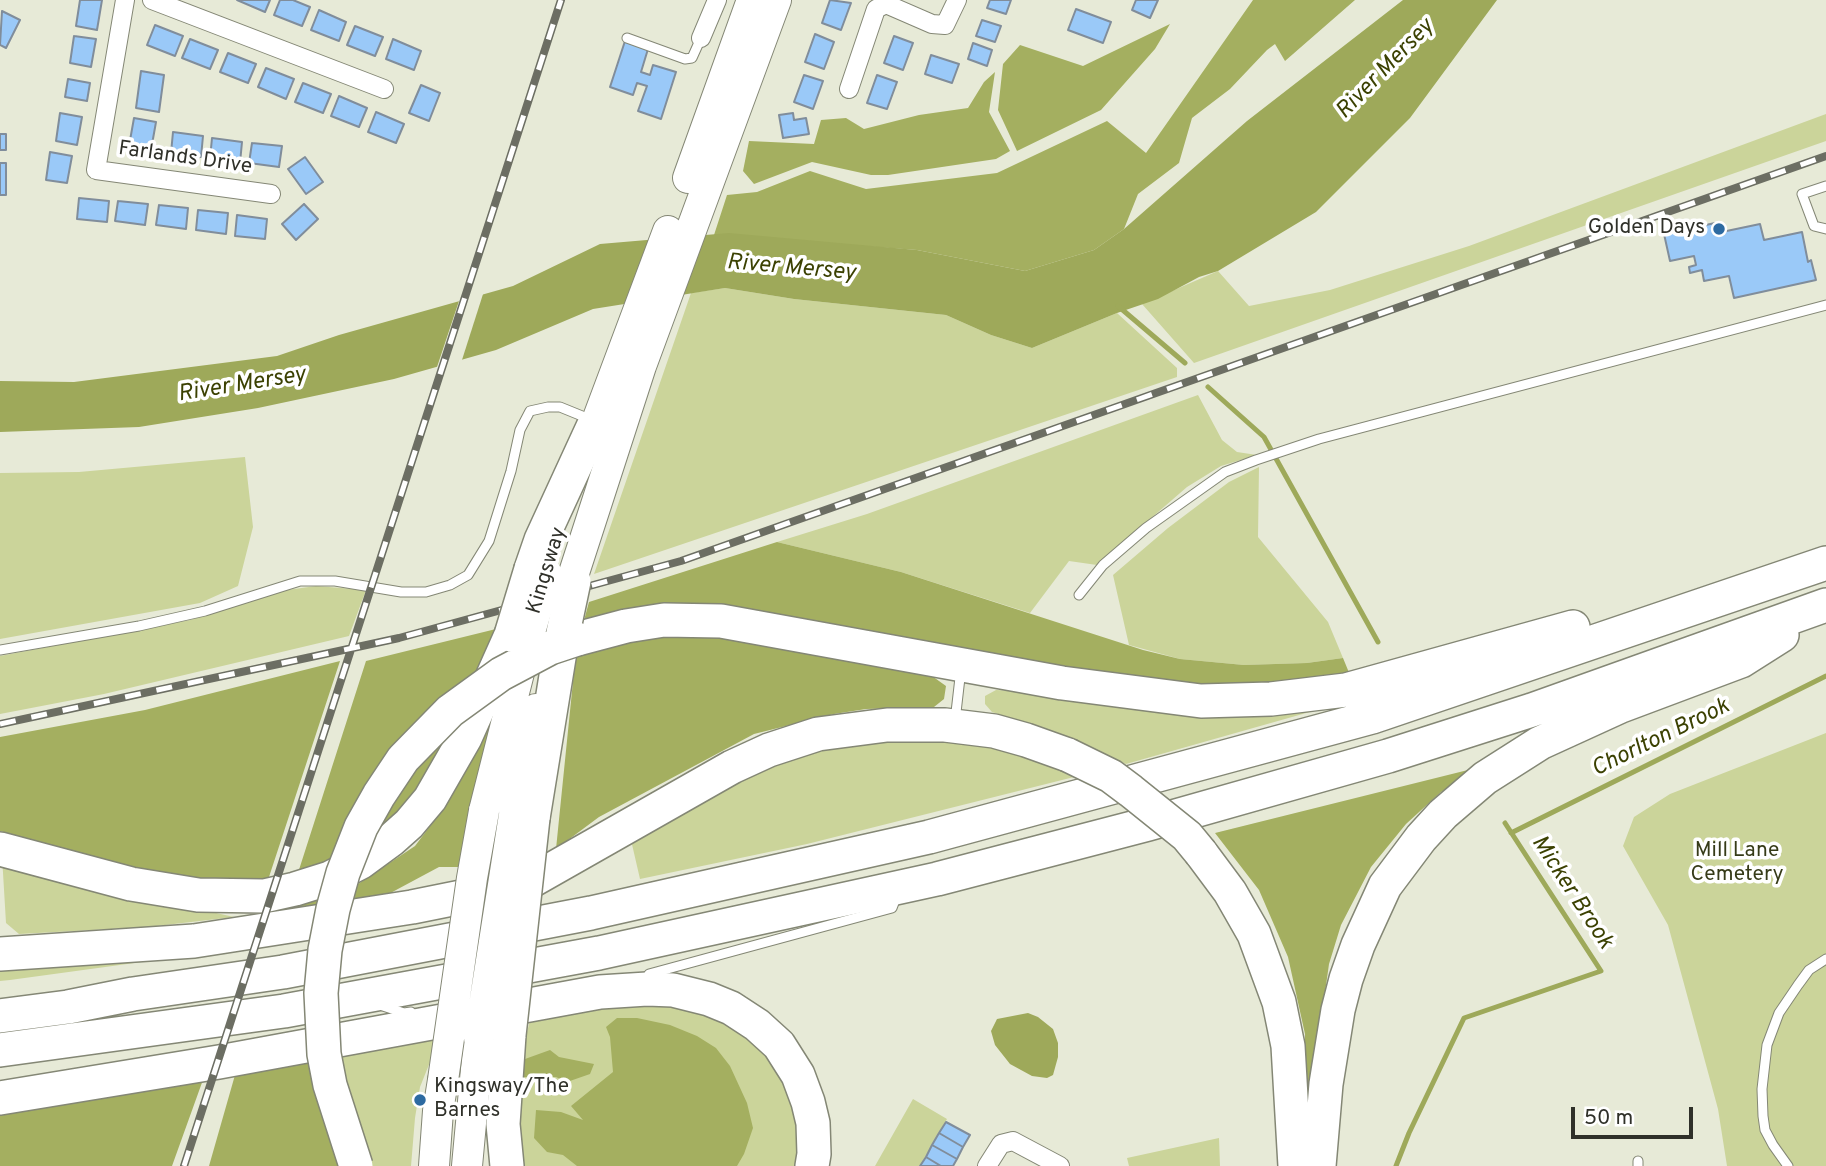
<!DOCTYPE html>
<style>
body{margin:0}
#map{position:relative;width:1826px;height:1166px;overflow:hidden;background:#e7ead7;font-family:Overpass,sans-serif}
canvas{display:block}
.scale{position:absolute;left:1571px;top:1107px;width:122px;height:32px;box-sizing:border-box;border:4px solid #2f3029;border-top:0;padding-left:9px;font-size:21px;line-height:24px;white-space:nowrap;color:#2f3029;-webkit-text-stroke:5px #fff;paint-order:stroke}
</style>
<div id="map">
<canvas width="1826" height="1166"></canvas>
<div class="scale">50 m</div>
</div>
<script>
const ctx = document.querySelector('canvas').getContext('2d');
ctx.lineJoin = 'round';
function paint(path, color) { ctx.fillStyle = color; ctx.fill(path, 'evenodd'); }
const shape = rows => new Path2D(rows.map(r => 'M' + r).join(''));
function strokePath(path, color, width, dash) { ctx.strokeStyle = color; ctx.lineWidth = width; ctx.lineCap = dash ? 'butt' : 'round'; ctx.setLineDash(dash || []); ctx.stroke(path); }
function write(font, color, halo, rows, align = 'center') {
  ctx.font = font + ' Overpass,sans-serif'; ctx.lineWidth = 7; ctx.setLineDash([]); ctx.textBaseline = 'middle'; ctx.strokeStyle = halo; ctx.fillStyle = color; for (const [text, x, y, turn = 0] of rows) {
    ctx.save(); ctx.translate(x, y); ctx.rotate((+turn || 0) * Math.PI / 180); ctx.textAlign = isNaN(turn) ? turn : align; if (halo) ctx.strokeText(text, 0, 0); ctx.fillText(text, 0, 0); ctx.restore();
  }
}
paint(shape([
 [1826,114,1826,141,1194,363,1142,304,1218,271,1249,306,1330,290,1469,246],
 [725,288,794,299,946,315,991,335,1032,348,1117,313,1177,368,1177,377,594,574,691,293],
 [1198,395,1222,440,1237,452,1257,455,1221,466,1187,487,1097,565,1069,561,1030,613,901,572,777,542,867,514],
 [245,457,253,527,238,586,200,603,0,639,0,473,79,472],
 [1259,467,1258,537,1328,622,1343,658,1307,663,1244,665,1180,659,1129,645,1113,575,1168,528,1229,482],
 [316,586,366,590,349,636,104,694,0,714,0,656,190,620,287,590],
 [996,690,1037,692,1345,702,1126,764,1073,739,992,712,985,704,985,696],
 [1826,733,1826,1166,1727,1166,1718,1109,1668,925,1623,846,1634,817,1670,794],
 [850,739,991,741,1082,775,807,844,640,879,631,840,765,764],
 [2,856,154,899,234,917,148,927,19,934,6,923],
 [193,955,10,980,0,981,0,961],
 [673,1002,737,1025,787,1072,802,1119,802,1166,522,1166,519,1157,519,1061,530,1021,587,1008],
 [438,1030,434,1052,420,1087,415,1118,411,1166,370,1166,343,1071,340,1047],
 [913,1099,947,1119,920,1166,875,1166],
 [1219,1138,1220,1166,1129,1166,1127,1158]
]), '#cbd49a');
paint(shape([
 [1253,0,1355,0,1285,61,1275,44,1267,50,1230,89,1192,118,1179,163,1138,194,1124,229,1094,250,1025,271,917,250,714,235,727,195,757,192,810,171,866,189,997,173,1107,121,1146,153],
 [1170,24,1155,49,1101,110,1017,151,998,110,1003,64,1020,45,1083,66],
 [995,72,989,112,1010,151,996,159,888,175,871,175,812,162,754,184,743,171,749,141,814,144,821,120,846,118,864,129,919,115,968,108,984,82],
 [777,542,901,572,1143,650,1180,659,1244,665,1307,663,1343,658,1350,675,1323,681,1191,688,988,658,583,624,589,602],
 [496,629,478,673,335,859,297,876,366,661],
 [701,634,925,671,946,686,944,699,934,707,866,709,834,714,754,734,599,817,556,849,576,652,640,636],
 [340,661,268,880,229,883,169,875,104,860,0,831,0,737,145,710],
 [492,699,490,738,461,867,439,867,383,897,285,913,286,909,355,886,415,846,445,806,461,776],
 [455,723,406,809,369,842,402,784],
 [1484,766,1441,792,1406,824,1371,867,1341,925,1329,964,1314,1071,1305,1108,1305,1034,1288,957,1259,890,1215,833],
 [617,1018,637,1018,670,1025,697,1036,716,1048,730,1066,747,1103,753,1128,744,1154,737,1166,577,1166,563,1155,547,1152,534,1138,536,1110,561,1112,583,1120,571,1106,613,1072,610,1037,606,1027],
 [550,1050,559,1057,594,1064,590,1074,567,1082,556,1077,521,1077,525,1059],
 [308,1056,346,1166,209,1166,237,1068],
 [204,1077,172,1166,0,1166,0,1108]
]), '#a4af60');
paint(shape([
 [1403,0,1497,0,1410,118,1316,212,1218,271,1199,277,1158,299,1117,313,1032,348,991,335,946,315,794,299,725,288,593,309,496,350,394,379,258,408,139,427,0,432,0,381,74,382,277,356,339,335,513,286,600,244,729,233,917,250,1025,271,1094,250,1124,229,1247,121],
 [1028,1013,1038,1017,1053,1029,1058,1043,1058,1057,1053,1075,1047,1078,1032,1076,1010,1064,995,1045,991,1031,997,1019]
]), '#9ea95a');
paint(shape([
 [484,291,461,363,436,370,460,298]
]), '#e7ead7');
strokePath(shape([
 [1118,306,1185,363],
 [1208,387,1264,437,1378,642],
 [1511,833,1826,676],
 [1396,1166,1409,1133,1464,1018,1601,971,1505,823]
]), '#9ea95a', 5);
const building = shape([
 [80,0,102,0,97,30,76,26,80,0],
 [237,0,270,0,265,12,237,0],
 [280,0,293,0,310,7,302,26,274,15,280,0],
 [830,0,851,3,841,30,822,23,830,0],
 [990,0,1011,0,1006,14,987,8,990,0],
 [1136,0,1158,0,1150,18,1132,10,1136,0],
 [1076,9,1111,22,1103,43,1068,30,1076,9],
 [319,10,346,22,339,41,311,30,319,10],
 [2,11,20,20,6,48,0,45,2,11],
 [982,20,1001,26,995,42,976,36,982,20],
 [155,25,183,36,175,56,147,45,155,25],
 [355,26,383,37,375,56,347,45,355,26],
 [815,34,834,42,824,69,805,62,815,34],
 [74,36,96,39,91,67,70,63,74,36],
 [894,36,913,43,903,70,884,63,894,36],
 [190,39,218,50,210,69,182,58,190,39],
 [393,39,421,51,414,70,386,59,393,39],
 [625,41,648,49,641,72,650,75,653,65,676,72,661,119,638,111,647,86,637,83,633,95,610,87,625,41],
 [973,43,992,50,987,66,968,59,973,43],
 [228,53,256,64,248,83,220,72,228,53],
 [931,55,959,64,952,83,925,74,931,55],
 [266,68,294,79,286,99,258,87,266,68],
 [141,71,164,75,159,112,136,108,141,71],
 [804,75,823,81,813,109,794,102,804,75],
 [877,75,897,82,887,109,867,103,877,75],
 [68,79,90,83,87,101,65,97,68,79],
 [303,83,331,94,323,113,295,102,303,83],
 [421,85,440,93,429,121,409,113,421,85],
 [339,96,367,108,359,127,331,116,339,96],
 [376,112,404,124,396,143,368,132,376,112],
 [60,113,82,117,77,145,56,141,60,113],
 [793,113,794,120,806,118,809,134,783,138,779,115,793,113],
 [134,118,156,122,151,150,129,146,134,118],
 [173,132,203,136,201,157,171,153,173,132],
 [0,134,6,134,6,150,0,150,0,134],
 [212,138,242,142,240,163,210,159,212,138],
 [252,143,282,146,279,167,249,163,252,143],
 [50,152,72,156,67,183,46,180,50,152],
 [305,157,323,182,306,194,288,169,305,157],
 [0,163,6,163,6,195,0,195,0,163],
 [79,198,109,201,107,222,77,219,79,198],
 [118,201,148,204,145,225,115,221,118,201],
 [304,204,318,219,296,240,282,224,304,204],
 [159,205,188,208,186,229,156,225,159,205],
 [198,210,228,213,226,234,196,230,198,210],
 [237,215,267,219,265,239,235,236,237,215],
 [1715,223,1717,233,1760,224,1764,240,1802,232,1808,262,1811,260,1816,280,1734,298,1729,276,1704,281,1702,270,1690,273,1689,267,1696,265,1694,256,1670,261,1664,234,1715,223],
 [946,1122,970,1135,963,1147,939,1133,946,1122],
 [939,1133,963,1147,957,1159,932,1145,939,1133],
 [932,1145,957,1159,953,1166,941,1166,926,1157,932,1145],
 [926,1157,941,1166,920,1166,926,1157]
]);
paint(building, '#9ac9f8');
strokePath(building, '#808d9b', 2);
const service = shape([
 [627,38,685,59,692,58,701,38],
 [1826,186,1802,194,1814,226,1826,229],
 [1079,595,1103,565,1146,528,1225,472,1256,460,1319,439,1826,305],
 [0,650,139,626,205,611,300,581,335,581,401,592,426,592,450,585,468,575,489,541,511,471,520,430,530,411,548,407,560,407,592,420],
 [955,721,961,669],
 [649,974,892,908,897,895],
 [380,1005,404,1013,411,1012],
 [1638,1166,1638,1161],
 [1788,1166,1773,1145,1765,1130,1763,1116,1762,1089,1767,1045,1779,1013,1798,985,1809,970,1826,959]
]);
const minor = shape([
 [125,0,96,170,271,194],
 [152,0,384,89],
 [701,38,717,0],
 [849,89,876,9,886,4,932,24,945,25,957,0],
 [987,1166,1001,1144,1013,1141,1060,1166]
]);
const trunk = shape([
 [688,178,752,0],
 [586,450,668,231],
 [572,579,641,366,776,0],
 [484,811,526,645],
 [514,815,536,709],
 [434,1166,438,1111,443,1080],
 [467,1166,479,1037]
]);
const motorway = shape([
 [531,569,541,540,593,427],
 [577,639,626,626,664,620,721,621,1062,683,1201,701,1271,699,1346,690,1573,627],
 [533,818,563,633],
 [0,849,131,884,198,895,264,896,295,889,330,878,361,862,391,840,409,824,430,799,465,738,511,635],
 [1201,853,1230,892,1254,934,1279,1002,1288,1046,1295,1166],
 [0,954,194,941,412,907,526,884,732,767,769,750,818,734,887,725,945,725,994,731,1026,740,1068,755],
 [0,1016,68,1007,133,994,283,972,591,913,929,837,1372,717,1826,563],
 [0,1050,284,1011,599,953,937,879,1148,824,1388,756,1532,710,1826,605],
 [0,1098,219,1062,600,992,647,989,673,990,709,999,731,1008,757,1025,779,1045,798,1075,808,1102,813,1123,814,1154,812,1166],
 [507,1166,503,1124,509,1035],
 [1319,1166,1326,1084,1338,1010,1346,979,1358,945,1385,886,1421,838,1443,814,1485,778,1540,743,1621,706,1741,661,1782,635]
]);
strokePath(service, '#848775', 11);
strokePath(minor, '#848775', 20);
strokePath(trunk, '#848775', 32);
strokePath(motorway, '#848775', 36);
strokePath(service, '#fff', 9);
strokePath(minor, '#fff', 18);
strokePath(trunk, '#fff', 30);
strokePath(motorway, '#fff', 33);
const rail = shape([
 [0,724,399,638,681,561,1826,156],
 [184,1166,561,0]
]);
strokePath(rail, '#6c6e63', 8);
strokePath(rail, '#fff', 5, [16]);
const trunkBridge = shape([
 [530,632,547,574],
 [479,1037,514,815],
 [443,1080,472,878,484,811]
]);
const motorwayBridge = shape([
 [563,633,574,581],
 [511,635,531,569],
 [1068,755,1111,776,1131,791,1187,836,1201,853],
 [509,1035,533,818],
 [356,1166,330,1085,324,1054,321,993,325,950,333,909,343,873,361,827,379,795,403,759,450,711,501,674,550,648,577,639]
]);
strokePath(trunkBridge, '#848775', 32, []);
strokePath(motorwayBridge, '#848775', 36, []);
strokePath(trunkBridge, '#fff', 30);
strokePath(motorwayBridge, '#fff', 33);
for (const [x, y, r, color] of [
 [1719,229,7,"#2d6aa1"],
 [420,1100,7,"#2d6aa1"]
]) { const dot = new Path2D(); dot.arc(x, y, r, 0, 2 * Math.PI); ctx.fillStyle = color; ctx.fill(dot); strokePath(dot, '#fff', 2.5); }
write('21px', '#2f3029', '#fff', [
 ["Farlands Drive",185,159,8],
 ["Kingsway",548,571,-73]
]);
write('21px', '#2f3029', '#fff', [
 ["Golden Days",1705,229],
 ["Kingsway/The",434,1088,"left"],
 ["Barnes",434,1112,"left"]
], 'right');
write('21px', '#363b18', '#fff', [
 ["Mill Lane",1737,852],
 ["Cemetery",1737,876]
]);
write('italic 23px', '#3b4102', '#fff', [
 ["River Mersey",1386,70,-46],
 ["River Mersey",791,269,5],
 ["River Mersey",242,386,-9],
 ["Chorlton Brook",1661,739,-26],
 ["Micker Brook",1571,893,57]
]);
</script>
